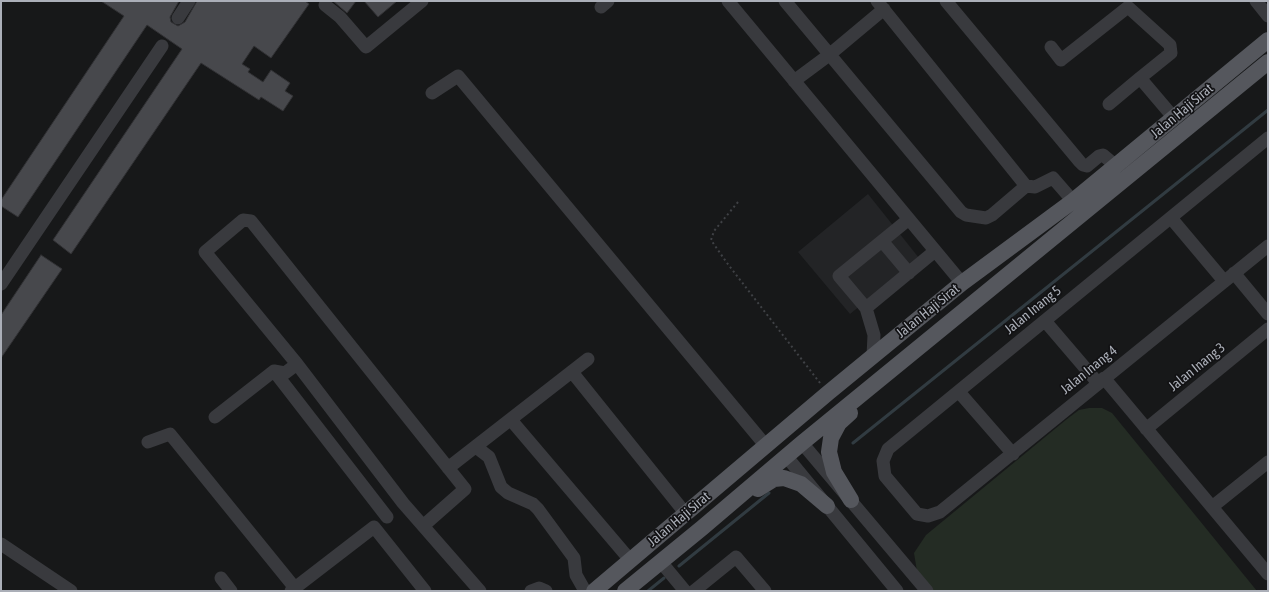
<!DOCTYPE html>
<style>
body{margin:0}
#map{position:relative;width:1269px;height:592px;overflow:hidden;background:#171819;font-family:"Asap Condensed",sans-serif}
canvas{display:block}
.frame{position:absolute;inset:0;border:2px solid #abafb8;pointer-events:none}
</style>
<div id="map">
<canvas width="1269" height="592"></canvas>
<div class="frame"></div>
</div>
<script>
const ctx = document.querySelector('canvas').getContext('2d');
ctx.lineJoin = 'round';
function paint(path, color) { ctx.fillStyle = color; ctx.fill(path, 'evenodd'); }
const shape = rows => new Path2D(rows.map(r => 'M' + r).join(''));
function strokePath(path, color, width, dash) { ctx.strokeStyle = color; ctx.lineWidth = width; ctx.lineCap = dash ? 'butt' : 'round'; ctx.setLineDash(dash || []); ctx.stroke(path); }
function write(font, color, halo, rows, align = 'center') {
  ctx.font = font + ' "Asap Condensed",sans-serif'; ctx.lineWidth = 3.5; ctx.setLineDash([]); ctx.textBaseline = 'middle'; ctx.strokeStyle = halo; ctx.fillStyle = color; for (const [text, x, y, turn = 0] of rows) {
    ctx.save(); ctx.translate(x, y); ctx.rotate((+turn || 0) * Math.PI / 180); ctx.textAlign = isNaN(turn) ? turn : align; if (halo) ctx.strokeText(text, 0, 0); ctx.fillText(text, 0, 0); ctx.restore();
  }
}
paint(shape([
 [868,194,919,258,850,314,798,252]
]), '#232426');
paint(shape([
 [1089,408,1102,408,1112,413,1257,591,934,591,917,571,914,553,926,535,1067,419,1079,410]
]), '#242c24');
strokePath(shape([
 [853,443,1268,110],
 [679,566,769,493],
 [648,591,664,578]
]), '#313b41', 3);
const building = shape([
 [101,1,179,1,170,17,171,22,178,26,185,22,197,1,305,1,309,4,271,58,254,46,242,64,250,69,248,72,263,82,271,70,290,83,285,91,293,96,283,111,261,97,259,100,201,63,71,254,53,240,182,49,147,25,18,217,1,206,1,200,124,16,101,1],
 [333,1,356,1,347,13,333,1],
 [364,1,397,1,378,17,364,1],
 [41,255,62,269,1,358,1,315,41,255]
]);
paint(building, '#47484c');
strokePath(building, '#323235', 1);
strokePath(shape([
 [738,202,714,231,711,240,727,263,820,383]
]), '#3f4145', 2, [2, 3]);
strokePath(shape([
 [728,1,962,283],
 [785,1,961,212,966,215,986,218,992,215,1026,186],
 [877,1,1026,186,1035,187,1053,178,1073,201],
 [946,1,1080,162,1083,165,1087,166,1099,156,1103,155,1116,166],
 [1256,1,1268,16],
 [325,5,340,17,366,47,422,1],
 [601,7,608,1],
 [178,18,189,1],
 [1051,47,1061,60,1128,7,1170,45,1171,53,1140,78,1174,118],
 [794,81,829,55,884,9],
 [432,93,458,76,766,446],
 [1109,104,1140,78],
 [1268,138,888,449,883,461,885,476,917,514,928,516,940,512,1268,246],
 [1171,218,1224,281],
 [882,241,909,219],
 [1234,273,1268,314],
 [1,284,162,46],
 [866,308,935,251],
 [1045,321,1098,383],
 [873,356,874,335,866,308,839,276,882,241,909,273],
 [274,371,387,517],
 [572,372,686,514],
 [1104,378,1268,574],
 [959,392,1013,454],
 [215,417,270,374,274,371,285,373,297,364],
 [511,420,631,561],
 [1146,429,1268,329],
 [148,442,170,434,295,588],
 [802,443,927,591],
 [476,447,489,457,501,487,508,493,533,504,538,509,574,558,576,575,585,591],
 [786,456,897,591],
 [448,468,588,359],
 [1212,507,1268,462],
 [423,526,465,489,251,221,243,220,205,252,297,364,403,503,480,591],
 [1,544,71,591],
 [661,562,685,591],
 [221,578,231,591],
 [291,591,374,527,425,591],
 [531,591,539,588,546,591],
 [694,591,736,557,765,591]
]), '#393a3e', 13);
strokePath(shape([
 [850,413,839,423,831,438,829,452,834,472,851,500],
 [758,489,774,479,784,478,801,484,827,506],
 [594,591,828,393,962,283,1073,201,1268,40],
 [625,591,702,528,802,443,1268,62]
]), '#55575d', 16);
write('14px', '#abafb8', '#121214', [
 ["Jalan Haji Sirat",1182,111,-40],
 ["Jalan Inang 5",1033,310,-39],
 ["Jalan Haji Sirat",928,311,-39],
 ["Jalan Inang 3",1197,367,-39],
 ["Jalan Inang 4",1089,370,-39],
 ["Jalan Haji Sirat",679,519,-40]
]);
</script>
